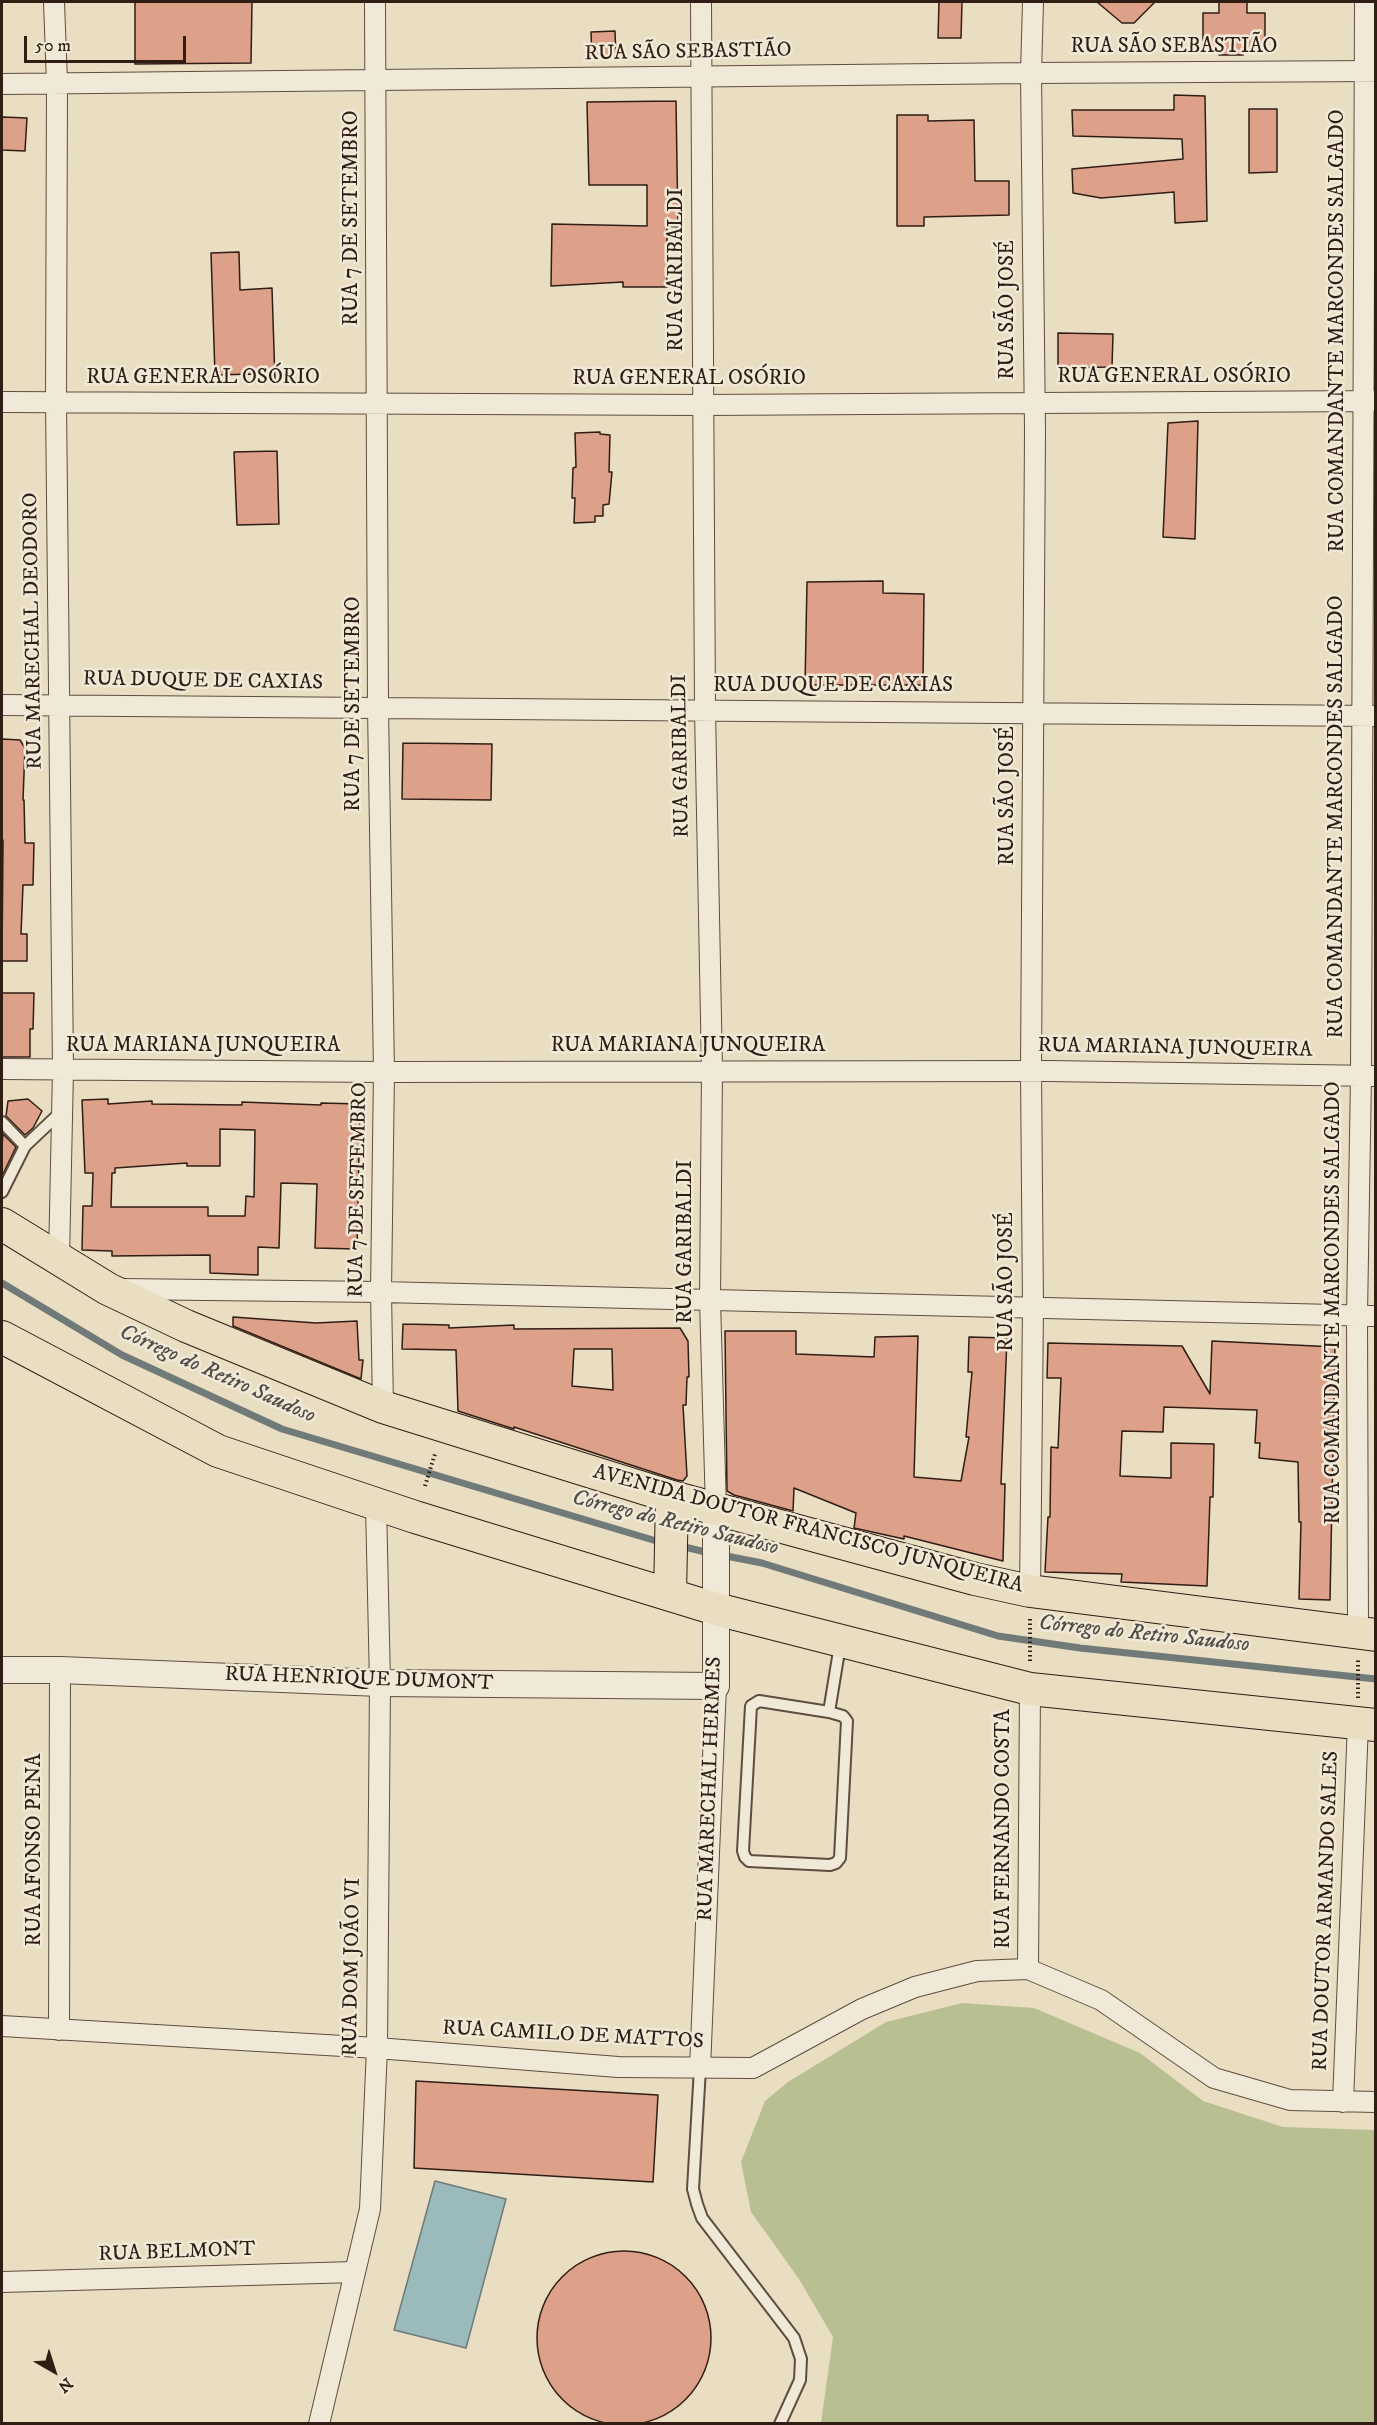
<!DOCTYPE html>
<meta charset="utf-8">
<style>
body{margin:0}
#map{position:relative;width:1377px;height:2425px;overflow:hidden;background:#e9ddc2;font-family:"IM FELL DW Pica",serif}
canvas{display:block}
.frame{position:absolute;inset:0;border:3px solid #301d14;pointer-events:none}
.north{position:absolute;left:24px;top:2341px;width:60px;height:60px;-webkit-text-stroke:4px #f1e9d7;paint-order:stroke;rotate:141deg;font-size:16px;font-weight:700;line-height:24px;text-align:center;color:#301d14}
.north::after{content:'';display:block;margin:auto;width:21px;height:27px;background:#301d14;clip-path:polygon(50% 0,100% 100%,50% 72%,0 100%)}
.scale{position:absolute;left:24px;top:36px;width:162px;height:27px;box-sizing:border-box;border:3px solid #301d14;border-top:0;padding-left:8px;font-size:18px;line-height:21px;white-space:nowrap;color:#301d14;-webkit-text-stroke:4px #f1e9d7;paint-order:stroke}
</style>
<div id="map">
<canvas width="1377" height="2425"></canvas>
<div class="frame"></div>
<div class="north">N</div>
<div class="scale">50 m</div>
</div>
<script>
const ctx = document.querySelector('canvas').getContext('2d');
ctx.lineJoin = 'round';
function paint(path, color) { ctx.fillStyle = color; ctx.fill(path, 'evenodd'); }
const shape = rows => new Path2D(rows.map(r => 'M' + r).join(''));
function strokePath(path, color, width, dash) { ctx.strokeStyle = color; ctx.lineWidth = width; ctx.lineCap = dash ? 'butt' : 'round'; ctx.setLineDash(dash || []); ctx.stroke(path); }
function write(font, color, halo, rows, align = 'center') {
  ctx.font = font + ' "IM FELL DW Pica",serif'; ctx.lineWidth = 5; ctx.setLineDash([]); ctx.textBaseline = 'middle'; ctx.strokeStyle = halo; ctx.fillStyle = color; for (const [text, x, y, turn = 0] of rows) {
    ctx.save(); ctx.translate(x, y); ctx.rotate((+turn || 0) * Math.PI / 180); ctx.textAlign = isNaN(turn) ? turn : align; if (halo) ctx.strokeText(text, 0, 0); ctx.fillText(text, 0, 0); ctx.restore();
  }
}
paint(shape([
 [962,2003,1034,2008,1140,2053,1203,2101,1283,2127,1375,2130,1375,2423,821,2423,833,2337,799,2279,751,2212,741,2162,765,2101,788,2082,886,2022]
]), '#b8c092');
const water = shape([
 [435,2181,506,2199,466,2348,394,2330,435,2181]
]);
paint(water, '#9ababc');
strokePath(water, '#707b79', 1.5);
strokePath(shape([
 [2,1283,122,1355,282,1429,663,1543],
 [680,1546,710,1553],
 [721,1555,762,1563,998,1636,1080,1648,1376,1679]
]), '#707b79', 7);
const building = shape([
 [135,2,252,2,251,63,135,64,135,2],
 [939,2,962,2,961,38,938,38,939,2],
 [1097,2,1155,2,1134,23,1122,23,1097,2],
 [1219,2,1247,2,1247,13,1265,13,1265,50,1245,49,1243,55,1219,55,1219,51,1203,51,1203,13,1219,13,1219,2],
 [615,31,616,58,592,58,591,32,615,31],
 [1174,95,1205,96,1207,221,1175,223,1174,192,1101,198,1073,193,1072,169,1183,159,1182,139,1073,136,1072,110,1174,110,1174,95],
 [676,101,678,227,667,226,667,287,623,287,623,282,551,286,552,224,647,226,647,185,589,185,587,102,676,101],
 [1249,109,1277,109,1277,172,1249,173,1249,109],
 [897,115,928,115,928,121,974,120,975,181,1009,181,1009,215,924,217,924,226,897,226,897,115],
 [2,117,27,118,25,151,2,150,2,117],
 [239,252,240,290,272,288,275,381,253,382,252,374,215,375,211,253,239,252],
 [1058,333,1113,334,1112,367,1058,368,1058,333],
 [1198,421,1195,539,1163,537,1168,423,1198,421],
 [600,432,600,434,610,435,609,472,612,472,609,504,603,505,603,516,595,516,595,522,574,523,575,498,572,498,573,468,576,467,575,433,600,432],
 [277,451,279,524,237,525,234,452,277,451],
 [883,581,883,593,924,594,923,685,805,685,807,582,883,581],
 [2,739,20,740,25,748,23,800,24,800,25,843,34,843,33,885,23,885,21,934,27,934,27,961,2,961,3,840,2,840,2,739],
 [403,743,492,744,491,800,402,799,403,743],
 [2,993,34,993,33,1029,30,1029,30,1057,2,1057,2,993],
 [28,1099,42,1111,33,1128,25,1135,6,1116,8,1101,28,1099],
 [108,1099,108,1104,152,1101,152,1104,242,1105,242,1102,321,1105,321,1103,360,1104,357,1249,315,1248,317,1184,281,1183,279,1248,258,1247,258,1275,210,1273,210,1255,112,1256,112,1251,82,1250,83,1206,92,1206,93,1173,85,1173,82,1100,108,1099],
 [220,1129,255,1130,254,1197,246,1196,245,1216,208,1216,208,1207,111,1207,112,1173,115,1173,115,1168,187,1163,187,1166,220,1166,220,1129],
 [3,1134,16,1147,2,1176,2,1145,3,1134],
 [233,1317,316,1323,357,1321,359,1360,363,1360,361,1379,233,1326,233,1317],
 [403,1324,449,1325,449,1328,514,1325,514,1329,680,1328,688,1341,689,1377,687,1377,686,1405,683,1405,687,1476,683,1481,677,1480,514,1427,514,1429,458,1411,456,1350,402,1349,403,1324],
 [574,1349,612,1349,613,1390,572,1386,574,1349],
 [725,1331,796,1331,796,1354,874,1357,875,1337,918,1336,914,1477,961,1481,969,1437,966,1437,972,1372,968,1372,969,1337,1007,1338,1001,1484,1005,1484,1003,1561,904,1536,904,1539,854,1528,856,1513,794,1488,793,1511,734,1495,727,1491,725,1331],
 [1212,1341,1335,1347,1330,1600,1299,1599,1301,1522,1299,1522,1298,1462,1259,1458,1260,1443,1255,1443,1257,1410,1164,1407,1163,1432,1122,1431,1120,1476,1171,1478,1171,1443,1214,1444,1213,1497,1210,1497,1207,1586,1121,1582,1122,1574,1045,1572,1048,1517,1050,1517,1051,1447,1058,1448,1061,1378,1047,1378,1048,1343,1182,1346,1210,1394,1212,1341],
 [416,2081,658,2095,653,2182,414,2168,416,2081],
 '537 2338a87 87 0 1 1 174 0a87 87 0 1 1-174 0Z'
]);
paint(building, '#dda089');
strokePath(building, '#301d14', 1.5);
const service = shape([
 [2,1122,25,1146],
 [2,1192,25,1146,61,1112],
 [759,1701,829,1712,843,1716,847,1721,840,1858,836,1863,830,1865,749,1861,745,1857,743,1851,751,1706,759,1701],
 [829,1712,840,1645],
 [700,2068,693,2189,697,2204,702,2218,794,2338,801,2359,800,2380,780,2424]
]);
const minor = shape([
 [54,2,57,83,56,402,63,1070,59,1259],
 [375,2,378,708,384,1072,381,1292,383,1407],
 [701,2,705,710,712,1070,710,1300,716,1510],
 [2,84,1031,73,1376,71],
 [2,402,703,405,1373,401],
 [2,705,1376,716],
 [2,1069,384,1072,1048,1071,1376,1076],
 [120,1289,381,1292,1376,1316],
 [1030,1591,1033,1308,1031,1071,1035,431,1031,73,1033,2],
 [1358,1633,1357,1315,1361,1076,1365,2],
 [1028,1969,1030,1689],
 [2,2026,377,2048,618,2067,753,2068,862,2009,915,1987,977,1971,1028,1969,1101,2000,1214,2078,1290,2100,1376,2102],
 [59,2030,60,1670],
 [700,2068,716,1686],
 [1343,2102,1358,1723],
 [2,2282,355,2272],
 [319,2424,370,2209,377,2048,380,1683,376,1505]
]);
const tertiary = shape([
 [2,1670,60,1670,380,1683,716,1686,716,1510]
]);
const primary = shape([
 [2,1224,108,1289,186,1326,383,1407,672,1497,975,1579,1030,1591,1376,1635],
 [2,1337,218,1451,415,1517,716,1609,1030,1689,1376,1725],
 [670,1595,672,1497]
]);
strokePath(service, '#5e4d40', 14);
strokePath(minor, '#5e4d40', 22);
strokePath(tertiary, '#5e4d40', 28);
strokePath(primary, '#301d14', 34);
strokePath(shape([
 [425,1486,435,1454],
 [1030,1619,1030,1662],
 [1358,1698,1358,1658]
]), '#301d14', 4, [1.5, 3]);
strokePath(service, '#f1e9d7', 10);
strokePath(minor, '#f1e9d7', 20);
strokePath(tertiary, '#f1e9d7', 26);
strokePath(primary, '#e9ddc2', 32);
write('21px', '#301d14', '#f1e9d7', [
 ["RUA SÃO SEBASTIÃO",1174,48],
 ["RUA SÃO SEBASTIÃO",688,53,-1],
 ["RUA 7 DE SETEMBRO",353,218,-90],
 ["RUA GARIBALDI",678,270,-90],
 ["RUA SÃO JOSÉ",1009,310,-90],
 ["RUA COMANDANTE MARCONDES SALGADO",1339,331,-90],
 ["RUA GENERAL OSÓRIO",1174,378],
 ["RUA GENERAL OSÓRIO",203,379],
 ["RUA GENERAL OSÓRIO",689,380],
 ["RUA MARECHAL DEODORO",34,631,-91],
 ["RUA DUQUE DE CAXIAS",203,682,1],
 ["RUA DUQUE DE CAXIAS",833,687],
 ["RUA 7 DE SETEMBRO",355,704,-90],
 ["RUA GARIBALDI",682,756,-91],
 ["RUA SÃO JOSÉ",1009,796,-90],
 ["RUA COMANDANTE MARCONDES SALGADO",1338,817,-90],
 ["RUA MARIANA JUNQUEIRA",203,1047],
 ["RUA MARIANA JUNQUEIRA",688,1047],
 ["RUA MARIANA JUNQUEIRA",1175,1049,1],
 ["RUA 7 DE SETEMBRO",359,1190,-89],
 ["RUA GARIBALDI",687,1242,-90],
 ["RUA SÃO JOSÉ",1008,1282,-90],
 ["RUA COMANDANTE MARCONDES SALGADO",1335,1303,-90],
 ["AVENIDA DOUTOR FRANCISCO JUNQUEIRA",808,1530,15],
 ["RUA HENRIQUE DUMONT",359,1680,2],
 ["RUA MARECHAL HERMES",711,1789,-88],
 ["RUA FERNANDO COSTA",1005,1829,-90],
 ["RUA AFONSO PENA",36,1850,-90],
 ["RUA DOUTOR ARMANDO SALES",1327,1911,-88],
 ["RUA DOM JOÃO VI",353,1967,-89],
 ["RUA CAMILO DE MATTOS",573,2036,3],
 ["RUA BELMONT",177,2253,-2]
]);
write('italic 22px', '#504c46', '#f1e9d7', [
 ["Córrego do Retiro Saudoso",217,1375,24],
 ["Córrego do Retiro Saudoso",675,1524,14],
 ["Córrego do Retiro Saudoso",1144,1635,6]
]);
</script>
